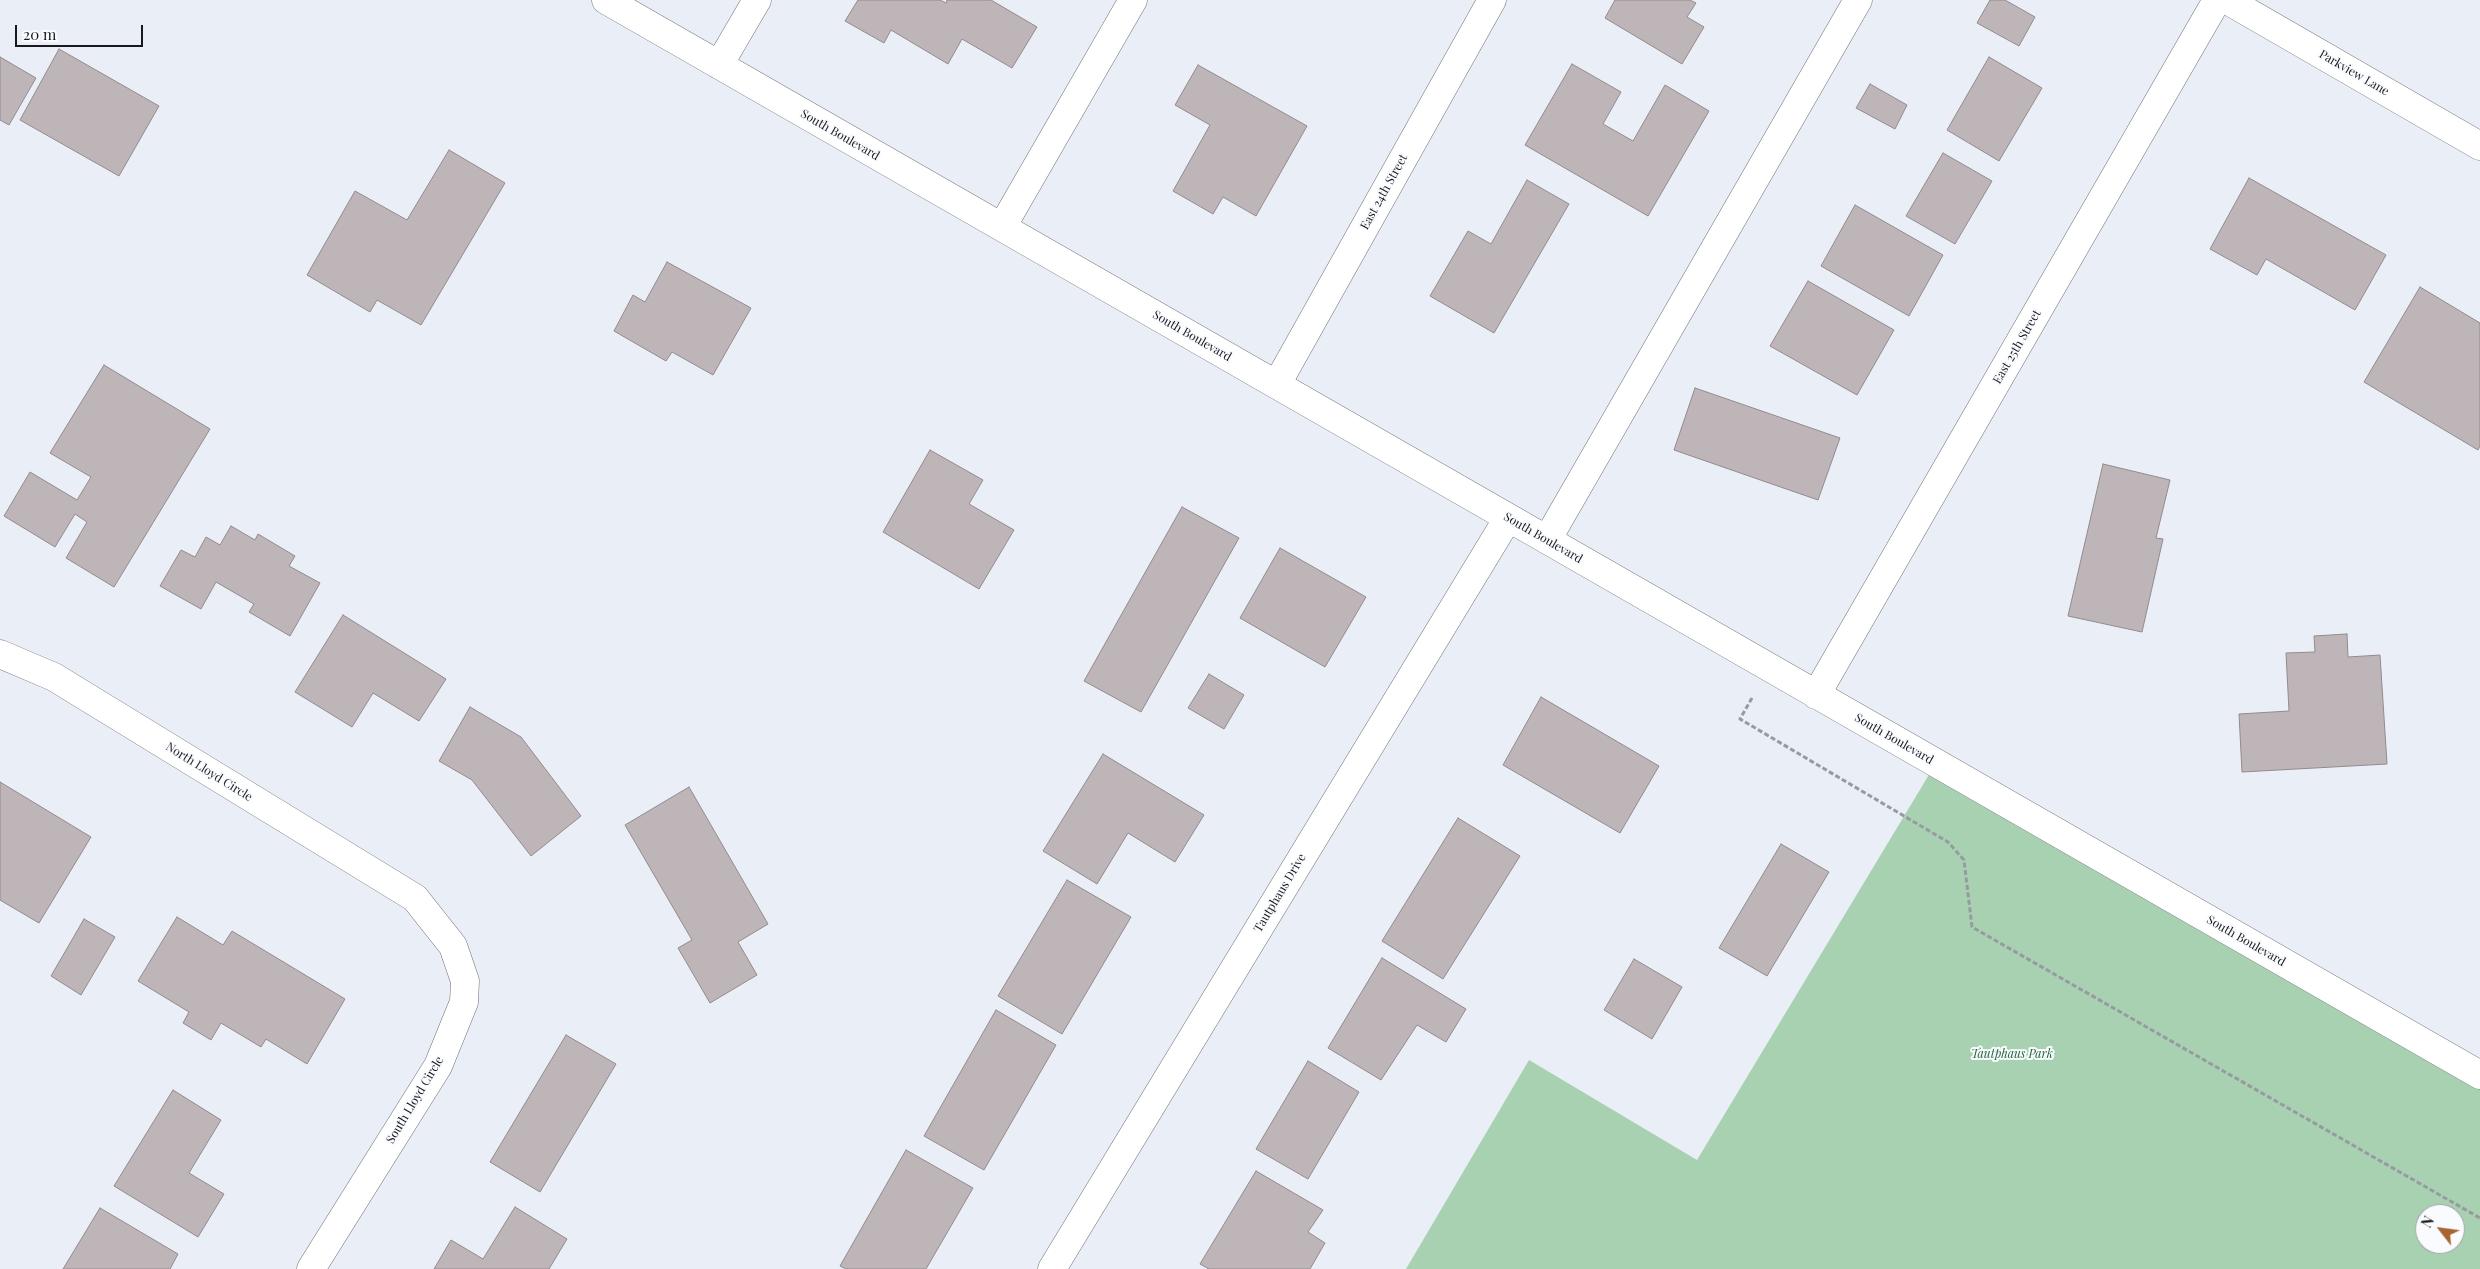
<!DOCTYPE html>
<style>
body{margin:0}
#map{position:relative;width:2480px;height:1269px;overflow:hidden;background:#eaeef6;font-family:"Playfair Display",serif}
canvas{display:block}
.north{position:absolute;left:2415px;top:1204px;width:50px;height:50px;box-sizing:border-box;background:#f9fbfe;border:1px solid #9fa1a4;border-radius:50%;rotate:300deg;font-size:14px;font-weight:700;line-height:20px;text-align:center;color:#18191c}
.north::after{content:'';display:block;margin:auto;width:18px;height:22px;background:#a76531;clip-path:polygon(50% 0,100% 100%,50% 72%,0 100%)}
.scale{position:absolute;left:15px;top:25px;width:128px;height:22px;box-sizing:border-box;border:2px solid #18191c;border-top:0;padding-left:6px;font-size:15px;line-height:18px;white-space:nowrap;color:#18191c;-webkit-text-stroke:4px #f9fbfe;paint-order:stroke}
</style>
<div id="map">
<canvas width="2480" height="1269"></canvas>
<div class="north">N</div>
<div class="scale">20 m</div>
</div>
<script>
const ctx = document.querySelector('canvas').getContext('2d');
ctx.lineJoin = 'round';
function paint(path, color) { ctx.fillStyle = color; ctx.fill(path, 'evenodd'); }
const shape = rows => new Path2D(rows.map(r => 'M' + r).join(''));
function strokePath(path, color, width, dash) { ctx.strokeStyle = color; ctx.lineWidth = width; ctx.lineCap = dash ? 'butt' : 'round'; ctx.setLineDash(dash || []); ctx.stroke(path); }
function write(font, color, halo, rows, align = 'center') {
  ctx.font = font + ' "Playfair Display",serif'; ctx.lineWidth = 4; ctx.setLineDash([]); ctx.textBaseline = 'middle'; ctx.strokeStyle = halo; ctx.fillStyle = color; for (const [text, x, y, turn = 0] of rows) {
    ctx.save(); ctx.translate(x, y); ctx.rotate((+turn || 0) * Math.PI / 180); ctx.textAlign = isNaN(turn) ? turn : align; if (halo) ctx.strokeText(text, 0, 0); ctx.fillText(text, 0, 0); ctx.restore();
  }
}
paint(shape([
 [1936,763,2480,1075,2480,1269,1406,1269,1529,1060,1697,1160],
 [2425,1214,2455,1214,2455,1244,2425,1244]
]), '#a8d1b2');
const building = shape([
 [858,0,940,0,946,3,947,0,991,0,1037,27,1012,68,962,39,948,64,891,30,884,43,845,21,858,0],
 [1615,0,1690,0,1696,3,1687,17,1704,27,1682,64,1605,18,1615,0],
 [1990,0,2005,0,2035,17,2019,46,1977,23,1990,0],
 [59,49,159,106,119,176,20,120,59,49],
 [0,57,36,78,9,125,0,120,0,57],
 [1989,57,2042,88,1999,161,1947,130,1989,57],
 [1572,64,1621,92,1603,124,1633,141,1665,85,1709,111,1648,216,1525,145,1572,64],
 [1198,65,1307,126,1256,216,1223,197,1213,214,1173,191,1210,125,1175,105,1198,65],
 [1870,84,1907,105,1895,129,1856,108,1870,84],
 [449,150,505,183,421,325,377,300,370,312,307,275,355,191,407,220,449,150],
 [1943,153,1992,181,1955,244,1906,216,1943,153],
 [2249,178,2386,255,2355,310,2266,259,2257,275,2210,249,2249,178],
 [1527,180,1569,204,1494,333,1430,296,1468,231,1491,244,1527,180],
 [1855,205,1943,255,1909,316,1821,266,1855,205],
 [667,262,751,308,713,375,672,352,666,361,614,331,633,295,645,302,667,262],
 [1808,281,1894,330,1857,395,1770,346,1808,281],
 [2420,287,2480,323,2480,446,2478,450,2364,382,2420,287],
 [104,365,210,429,114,587,66,558,87,522,75,514,55,547,4,516,30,472,77,500,91,477,50,453,104,365],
 [1695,388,1840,438,1818,500,1674,450,1695,388],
 [930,450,983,480,969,504,1014,530,979,589,883,532,930,450],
 [2103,464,2170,480,2156,538,2163,539,2142,632,2068,616,2103,464],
 [1182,507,1239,538,1141,712,1084,681,1182,507],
 [231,526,255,540,258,534,295,556,289,566,320,583,290,636,249,612,254,604,216,582,201,609,160,586,181,550,195,557,206,537,220,545,231,526],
 [1280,548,1366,597,1325,667,1240,618,1280,548],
 [343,615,446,679,419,721,373,693,352,727,295,692,343,615],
 [2347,634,2348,657,2380,655,2387,764,2242,772,2239,714,2289,711,2286,653,2315,652,2314,636,2347,634],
 [1209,674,1244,695,1224,729,1188,708,1209,674],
 [1541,697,1659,766,1620,833,1503,765,1541,697],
 [470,707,521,737,581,816,531,856,472,780,439,761,470,707],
 [1103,754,1204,815,1175,862,1128,833,1097,884,1043,851,1103,754],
 [0,782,91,837,39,923,0,900,0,782],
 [689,787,768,924,738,942,757,975,710,1003,678,948,692,940,625,825,689,787],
 [1458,818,1520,856,1443,979,1382,941,1458,818],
 [1781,844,1829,872,1767,976,1719,948,1781,844],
 [1067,880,1131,917,1062,1034,998,996,1067,880],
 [177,917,223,945,232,931,345,999,307,1064,266,1039,261,1047,221,1023,211,1040,183,1023,189,1012,138,981,177,917],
 [84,919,115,937,81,995,51,976,84,919],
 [1382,958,1466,1009,1446,1042,1417,1025,1381,1080,1328,1048,1382,958],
 [1634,959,1682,987,1652,1039,1604,1010,1634,959],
 [996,1010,1056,1045,984,1170,924,1136,996,1010],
 [566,1035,616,1064,540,1192,490,1162,566,1035],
 [1308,1061,1359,1092,1308,1179,1256,1149,1308,1061],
 [173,1090,221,1120,189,1173,224,1194,198,1237,114,1186,173,1090],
 [906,1150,973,1188,926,1269,846,1269,840,1266,906,1150],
 [1256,1171,1323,1210,1308,1232,1325,1243,1310,1269,1209,1269,1200,1264,1256,1171],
 [515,1207,567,1239,549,1269,434,1269,451,1240,483,1259,515,1207],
 [100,1208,178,1254,170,1269,63,1269,100,1208]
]);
paint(building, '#beb5b8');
strokePath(building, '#938a8d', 1);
const minor = shape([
 [606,0,2480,1075],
 [2227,0,2480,146],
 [719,65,757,0],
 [1002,227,1133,0],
 [1277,384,1492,0],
 [1547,540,1858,0],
 [0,654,54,677,415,898,453,946,465,981,464,1002,438,1066,311,1269],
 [1816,695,2217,0],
 [1052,1269,1508,518]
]);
strokePath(minor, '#6e7178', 29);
strokePath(shape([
 [1752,698,1740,719,1948,842,1964,860,1972,927,2480,1218]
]), '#979aa0', 3, [5, 2.5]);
strokePath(minor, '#fff', 28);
write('12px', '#18191c', '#f9fbfe', [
 ["Parkview Lane",2354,73,30],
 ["South Boulevard",840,135,30],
 ["East 24th Street",1384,192,-61],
 ["South Boulevard",1192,336,30],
 ["East 25th Street",2017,347,-60],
 ["South Boulevard",1543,538,30],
 ["South Boulevard",1894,739,30],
 ["North Lloyd Circle",209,772,32],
 ["Tautphaus Drive",1280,893,-59],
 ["South Boulevard",2246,941,30],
 ["South Lloyd Circle",415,1100,-59]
]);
write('italic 12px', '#22663b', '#f9fbfe', [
 ["Tautphaus Park",2012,1054]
]);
</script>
